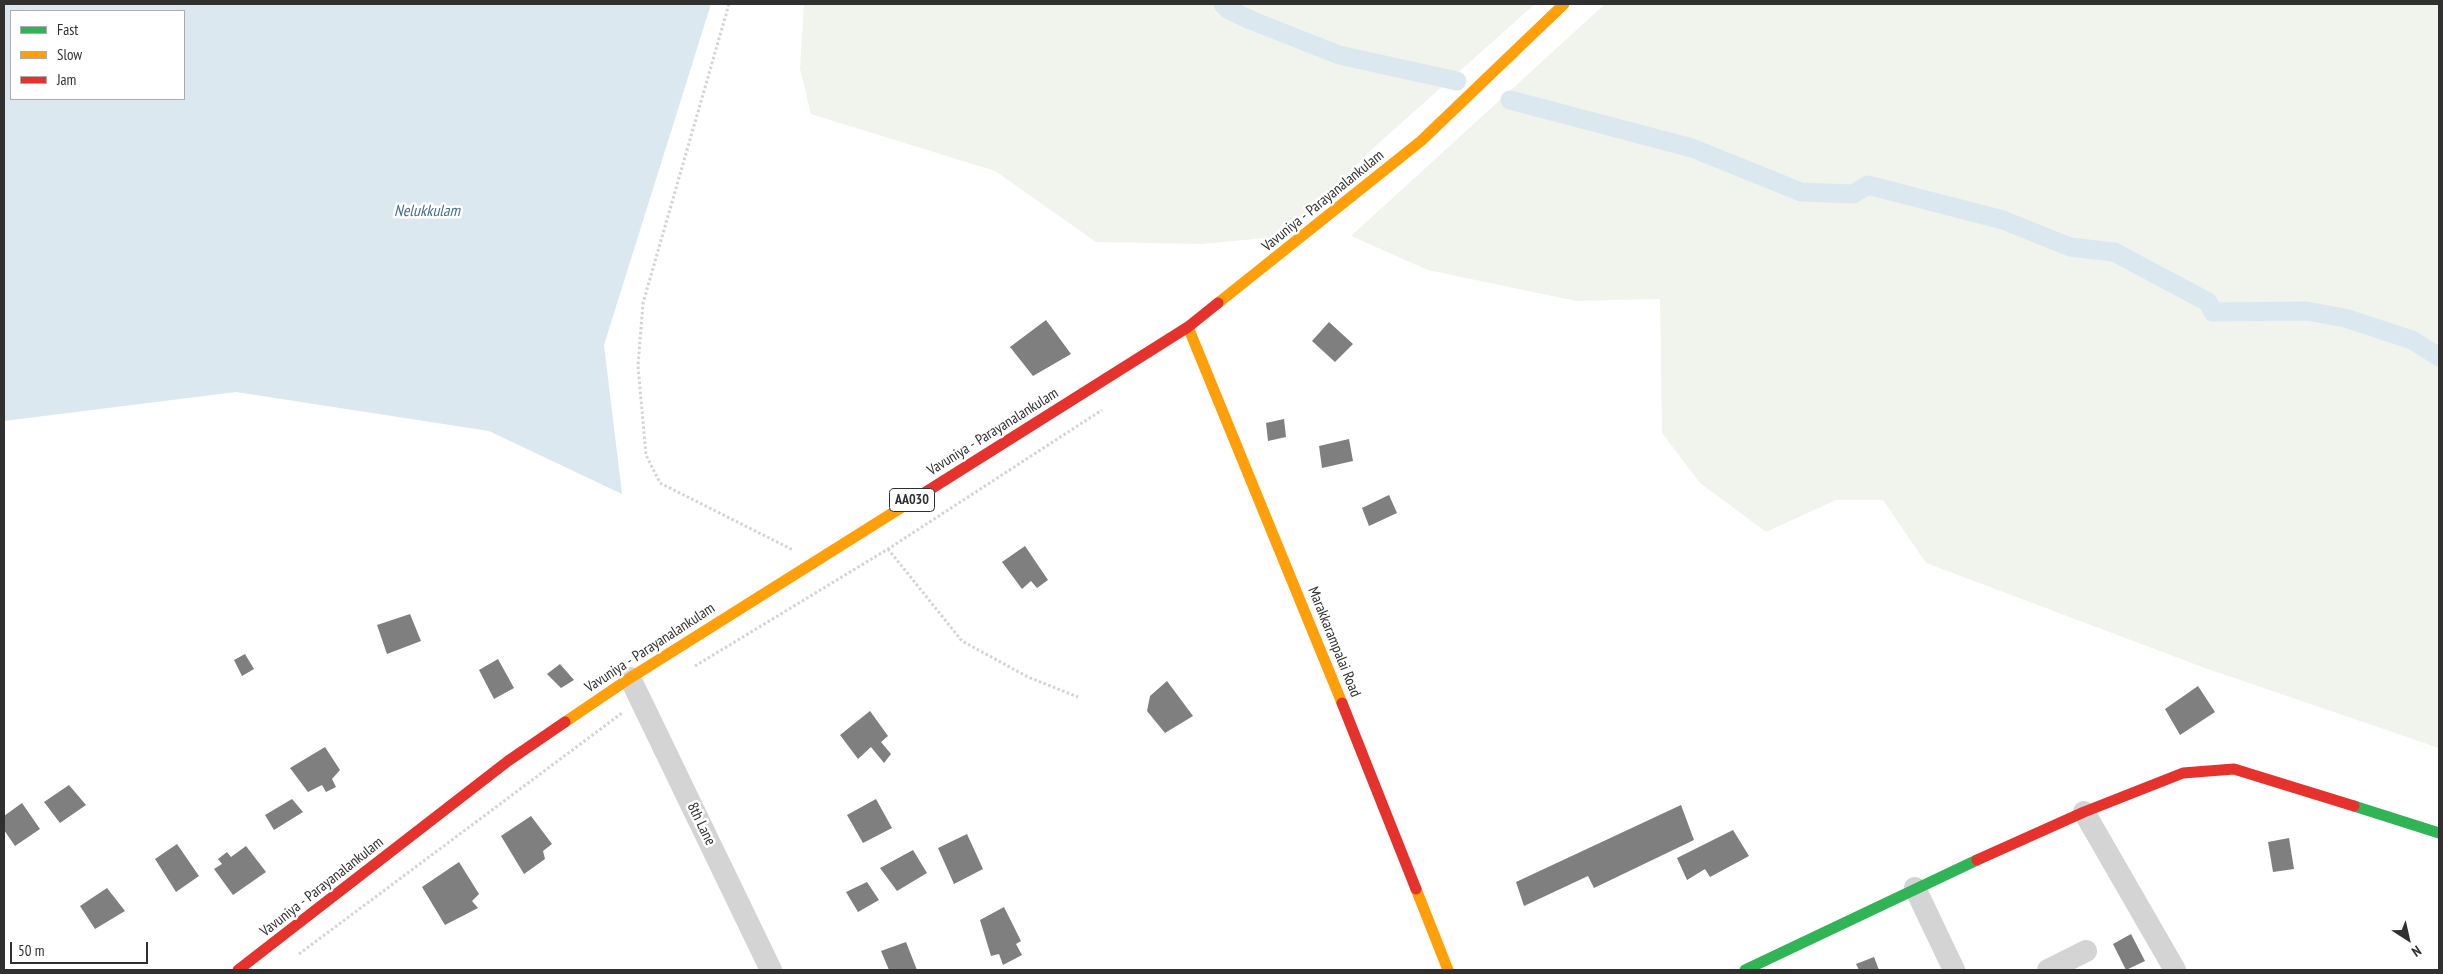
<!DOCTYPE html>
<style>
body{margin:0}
#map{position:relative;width:2443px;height:974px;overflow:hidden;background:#fff;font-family:"PT Sans Narrow",sans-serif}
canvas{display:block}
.frame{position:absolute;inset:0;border:5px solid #303030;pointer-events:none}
.legend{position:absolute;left:10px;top:10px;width:175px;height:90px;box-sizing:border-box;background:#fff;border:1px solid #acacac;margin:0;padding:6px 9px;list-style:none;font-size:15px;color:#303030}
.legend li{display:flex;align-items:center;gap:10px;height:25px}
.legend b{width:25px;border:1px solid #acacac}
.north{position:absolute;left:2383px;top:914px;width:50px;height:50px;-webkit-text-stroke:4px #fff;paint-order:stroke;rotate:145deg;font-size:14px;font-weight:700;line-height:20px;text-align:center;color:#303030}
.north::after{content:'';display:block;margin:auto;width:18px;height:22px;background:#303030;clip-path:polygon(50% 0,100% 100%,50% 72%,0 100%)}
.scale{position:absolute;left:10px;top:942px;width:138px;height:22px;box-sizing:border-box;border:2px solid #303030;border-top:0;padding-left:6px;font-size:15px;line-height:18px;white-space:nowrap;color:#303030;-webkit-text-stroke:4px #fff;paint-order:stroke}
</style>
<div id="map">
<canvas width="2443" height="974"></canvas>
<div class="frame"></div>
<ul class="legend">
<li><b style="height:6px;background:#30b455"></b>Fast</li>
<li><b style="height:6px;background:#ff9f0a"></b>Slow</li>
<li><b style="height:6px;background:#e5322d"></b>Jam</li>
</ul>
<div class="north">N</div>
<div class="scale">50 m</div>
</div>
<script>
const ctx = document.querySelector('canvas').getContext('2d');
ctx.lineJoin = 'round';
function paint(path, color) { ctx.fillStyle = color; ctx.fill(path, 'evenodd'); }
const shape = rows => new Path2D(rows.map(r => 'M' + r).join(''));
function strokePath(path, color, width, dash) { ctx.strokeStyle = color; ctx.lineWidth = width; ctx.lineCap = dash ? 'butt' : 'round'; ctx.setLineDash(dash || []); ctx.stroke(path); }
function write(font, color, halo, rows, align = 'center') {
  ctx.font = font + ' "PT Sans Narrow",sans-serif'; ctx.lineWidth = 5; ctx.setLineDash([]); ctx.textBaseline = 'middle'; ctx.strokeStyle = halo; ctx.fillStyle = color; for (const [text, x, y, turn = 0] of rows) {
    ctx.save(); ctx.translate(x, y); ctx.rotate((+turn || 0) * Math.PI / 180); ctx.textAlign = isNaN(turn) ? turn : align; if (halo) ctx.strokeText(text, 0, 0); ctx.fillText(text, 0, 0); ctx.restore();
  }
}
paint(shape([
 [804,4,1535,4,1371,150,1286,236,1201,244,1096,242,995,171,811,114,800,69],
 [1605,4,2439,4,2439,748,2205,668,1926,563,1883,500,1836,500,1766,532,1700,483,1662,433,1660,299,1576,301,1428,270,1351,236]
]), '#f1f4ed');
paint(shape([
 [4,4,711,4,604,345,622,494,489,431,236,392,4,421],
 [11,11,184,11,184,99,11,99]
]), '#dce8f0');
strokePath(shape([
 [1223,4,1229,10,1253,21,1339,55,1457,81],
 [1510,100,1692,148,1801,192,1853,194,1868,185,2003,220,2070,247,2114,252,2208,302,2213,312,2307,311,2345,318,2412,340,2439,357]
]), '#dce8f0', 19);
paint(shape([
 [1046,320,1071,354,1033,376,1010,347],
 [1329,322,1353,344,1335,362,1312,341],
 [1284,419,1286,437,1268,441,1266,423],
 [1349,439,1353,461,1322,468,1319,446],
 [1389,495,1397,513,1369,526,1362,508],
 [1025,546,1048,580,1037,588,1031,581,1022,589,1002,562],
 [410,614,421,641,387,654,377,625],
 [245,654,254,669,242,676,234,660],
 [498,659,514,688,494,699,479,670],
 [560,664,574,680,561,688,547,674],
 [1167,681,1193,716,1165,733,1147,711,1150,696],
 [2198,686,2215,712,2180,735,2165,709],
 [870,711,888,736,881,742,891,754,884,763,871,747,858,759,840,735],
 [325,747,340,770,332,779,336,787,326,792,322,785,308,792,290,768],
 [69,785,86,805,60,823,44,802],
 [292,799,303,812,274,830,265,815],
 [876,799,892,828,863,843,847,815],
 [22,803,40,829,15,846,4,830,4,816],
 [1681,805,1694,840,1594,888,1588,876,1524,906,1516,882],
 [531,816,552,844,543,851,545,859,524,874,501,836],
 [1733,830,1749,856,1710,877,1705,869,1687,880,1677,858],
 [967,834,983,869,954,884,938,848],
 [2289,838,2294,869,2273,872,2268,842],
 [177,844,199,876,176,892,155,859],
 [246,846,266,872,233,895,214,869,222,864,218,859,227,852,231,857],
 [913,850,927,873,897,891,880,868],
 [459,862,479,894,472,901,478,908,445,925,422,887],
 [867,882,879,900,858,912,846,892],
 [107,888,125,911,95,929,80,906],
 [1004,907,1021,941,1016,944,1022,955,1003,965,999,954,991,956,980,920],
 [2131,934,2145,961,2126,970,2113,944],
 [906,942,917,970,889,970,881,951],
 [1874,957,1879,970,1859,970,1856,964]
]), '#7f7f7f');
strokePath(shape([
 [729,4,643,303,638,366,646,455,660,483,793,550],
 [888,549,962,641,1028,677,1078,697],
 [695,666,888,549,1102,410],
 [299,954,622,713]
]), '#d4d4d4', 3, [2.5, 2.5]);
strokePath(shape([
 [630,678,771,970],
 [2084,812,2175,970],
 [1915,888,1954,970],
 [2048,970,2086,951]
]), '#d4d4d4', 22);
strokePath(shape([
 [2354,806,2439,833],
 [1745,970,1977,860]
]), '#30b455', 11);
strokePath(shape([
 [1218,303,1421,141,1564,4],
 [1188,327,1342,703],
 [565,722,630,678,910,502],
 [1416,889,1448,970]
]), '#ff9f0a', 11);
strokePath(shape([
 [910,502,1188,327,1218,303],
 [1342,703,1416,889],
 [1977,860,2084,812,2183,773,2234,769,2354,806],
 [238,970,508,761,565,722]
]), '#e5322d', 11);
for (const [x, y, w] of [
 [912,500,45]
]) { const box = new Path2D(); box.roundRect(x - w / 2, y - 11.5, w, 23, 4); ctx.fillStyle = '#fff'; ctx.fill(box); strokePath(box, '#303030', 1); }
write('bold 14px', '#303030', null, [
 ["AA030",912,500]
]);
write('15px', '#303030', '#fff', [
 ["Vavuniya - Parayanalankulam",1323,201,-39],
 ["Vavuniya - Parayanalankulam",993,432,-32],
 ["Marakkarampalai Road",1334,642,68],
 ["Vavuniya - Parayanalankulam",650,648,-33],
 ["8th Lane",701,824,64],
 ["Vavuniya - Parayanalankulam",322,887,-38]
]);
write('italic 16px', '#456f8b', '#fff', [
 ["Nelukkulam",427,211]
]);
</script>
